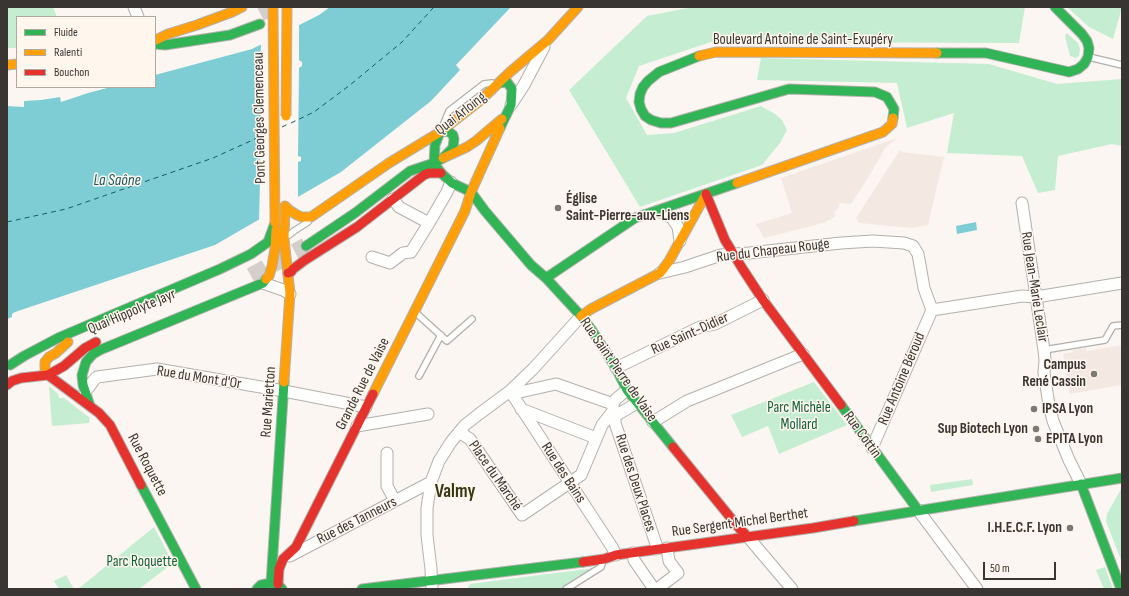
<!DOCTYPE html>
<meta charset="utf-8">
<style>
body{margin:0}
#map{position:relative;width:1129px;height:596px;overflow:hidden;background:#fbf6f1;font-family:"Sofia Sans Condensed",sans-serif}
canvas{display:block}
.frame{position:absolute;inset:0;border:8px solid #383532;pointer-events:none}
.legend{position:absolute;left:16px;top:16px;width:140px;height:72px;box-sizing:border-box;background:#fff6ed;border:1px solid #afa9a2;margin:0;padding:5px 7px;list-style:none;font-size:12px;color:#383532}
.legend li{display:flex;align-items:center;gap:8px;height:20px}
.legend b{width:20px;border:1px solid #afa9a2}
.scale{position:absolute;left:983px;top:562px;width:73px;height:18px;box-sizing:border-box;border:2px solid #383532;border-top:0;padding-left:5px;font-size:12px;line-height:14px;white-space:nowrap;color:#383532;-webkit-text-stroke:3px #fff6ed;paint-order:stroke}
</style>
<div id="map">
<canvas width="1129" height="596"></canvas>
<div class="frame"></div>
<ul class="legend">
<li><b style="height:5px;background:#30b455"></b>Fluide</li>
<li><b style="height:5px;background:#ff9f0a"></b>Ralenti</li>
<li><b style="height:5px;background:#e5322d"></b>Bouchon</li>
</ul>
<div class="scale">50 m</div>
</div>
<script>
const ctx = document.querySelector('canvas').getContext('2d');
ctx.lineJoin = 'round';
function paint(path, color) { ctx.fillStyle = color; ctx.fill(path, 'evenodd'); }
const shape = rows => new Path2D(rows.map(r => 'M' + r).join(''));
function strokePath(path, color, width, dash) { ctx.strokeStyle = color; ctx.lineWidth = width; ctx.lineCap = dash ? 'butt' : 'round'; ctx.setLineDash(dash || []); ctx.stroke(path); }
function write(font, color, halo, rows, align = 'center') {
  ctx.font = font + ' "Sofia Sans Condensed",sans-serif'; ctx.lineWidth = 3; ctx.setLineDash([]); ctx.textBaseline = 'middle'; ctx.strokeStyle = halo; ctx.fillStyle = color; for (const [text, x, y, turn = 0] of rows) {
    ctx.save(); ctx.translate(x, y); ctx.rotate((+turn || 0) * Math.PI / 180); ctx.textAlign = isNaN(turn) ? turn : align; if (halo) ctx.strokeText(text, 0, 0); ctx.fillText(text, 0, 0); ctx.restore();
  }
}
paint(shape([
 [897,138,886,147,871,173,851,204,840,203,838,209,834,212,835,217,823,223,764,238,756,224,792,213,781,178],
 [900,150,901,152,944,157,928,225,912,228,859,223,856,218],
 [1122,345,1122,385,1069,394,1068,379,1067,379,1063,354,1073,352,1073,350,1086,348,1087,351]
]), '#f4e8e2');
paint(shape([
 [7,7,53,7,57,17,17,17,17,48,7,48],
 [693,7,1025,7,1019,43,711,42,639,66,626,98,647,135,674,133,761,106,775,114,782,120,787,130,780,143,762,165,640,207,569,90,647,16],
 [1067,7,1122,7,1113,39,1089,27],
 [1067,33,1078,43,1080,49,1079,56,1076,58,1070,56,1065,36],
 [761,58,989,64,1057,84,1122,79,1122,146,1112,144,1058,156,1055,190,1038,193,1022,156,947,153,954,113,907,128,897,83,757,80],
 [814,382,847,425,779,454,768,426,742,437,731,415],
 [49,386,58,394,59,398,64,398,90,418,89,423,52,426],
 [972,479,973,485,931,492,930,485],
 [1121,489,1122,489,1122,498,1121,498,1122,507,1122,563,1106,521,1107,514],
 [154,527,173,563,139,589,78,589],
 [1105,567,1113,589,1104,589,1096,570],
 [595,568,562,589,467,589,470,584],
 [66,575,74,589,59,589,54,581]
]), '#c5edd1');
paint(shape([
 [330,7,511,7,456,65,460,70,431,101,341,172,215,245,15,312,12,314,12,317,7,319,7,106,24,107,24,101,41,100,60,97,61,102,88,93,111,87,155,87,155,75,252,49,319,15],
 [976,222,977,230,957,234,956,226]
]), '#7ecdd4');
paint(shape([
 [299,23,299,60,302,62,302,66,299,68,298,156,301,157,301,161,298,162,298,200,259,222,260,181,257,180,257,176,260,175,261,86,258,85,257,81,260,79,261,43]
]), '#fbf6f1');
strokePath(shape([
 [291,123,314,112,350,85,402,42,434,7],
 [282,127,288,124],
 [7,222,66,209,213,158,266,134]
]), '#1a5a61', 1, [5, 4]);
strokePath(shape([
 [260,13,272,7],
 [251,276,306,246]
]), '#d4cfcb', 17, [17, 8]);
const lane = shape([
 [1089,57,1122,65],
 [444,123,449,111,484,84,492,83],
 [289,235,294,231,308,222],
 [415,312,447,341,472,319],
 [1044,350,1105,340,1113,326,1122,325],
 [419,376,441,335],
 [566,589,601,567,603,561]
]);
const street = shape([
 [134,7,138,17],
 [511,105,524,85,544,47],
 [393,199,399,207,429,223,447,192,451,182],
 [1022,203,1044,350,1045,360,1044,373,1049,405,1053,421,1069,460,1081,484],
 [658,211,672,218,678,227,680,241],
 [372,257,390,263,403,253,411,252,429,223],
 [660,273,685,267,721,255,749,253,841,243,873,241,904,243,913,246,918,254,924,288,932,310],
 [263,283,283,290,290,294],
 [932,310,1022,296,1036,297,1122,283],
 [616,368,700,327,715,324,763,300],
 [627,390,616,399,613,404,613,411,615,416,637,403],
 [510,391,612,547,616,555],
 [510,391,520,392,556,384,613,404],
 [85,392,89,387,94,380,97,377,157,369,284,391,366,407],
 [521,409,596,438],
 [615,416,615,423,656,544,656,549],
 [653,422,687,401,803,354],
 [357,426,428,414],
 [459,432,470,439,522,515,581,475,602,425,613,411],
 [872,448,932,310],
 [387,453,387,486,395,501],
 [918,510,977,589],
 [748,537,792,589],
 [633,553,634,560,654,589],
 [290,556,431,482],
 [432,589,431,569,427,535,427,508,431,482,439,461,451,442,465,425,479,414,510,391,533,369,581,316],
 [657,589,678,573,669,561,667,548]
]);
const fast = shape([
 [155,44,165,45,230,35,260,24],
 [937,53,986,53,1069,72,1078,69,1084,64,1088,57,1089,48,1087,41,1082,34,1055,7],
 [699,56,659,72,648,81,643,87,640,94,639,102,641,109,645,116,651,120,661,123,671,123,789,89,875,92,887,97,894,109,893,118],
 [499,83,507,82,512,89,511,105,500,128],
 [440,132,435,145,434,163,441,173,452,183,471,192,485,211,531,265,546,278,581,316,591,329,616,368,627,390,673,447],
 [306,246,355,213,410,171,434,163,443,158,453,148,454,139,453,135,448,131,440,132],
 [546,278,635,218,737,183],
 [10,365,24,356,58,338,220,269,251,254,268,242,275,223],
 [841,405,918,510],
 [90,406,83,385,82,375,86,362,93,354,100,350,263,283,266,279],
 [1081,484,1121,589],
 [141,485,196,589],
 [854,521,1122,478],
 [271,583,284,382],
 [257,589,261,585,271,583,278,585,282,589],
 [362,589,583,562]
]);
const slow = shape([
 [156,40,168,34,197,25,232,12,242,7],
 [699,56,716,52,937,53],
 [7,65,17,64],
 [443,158,467,147,476,141,502,119],
 [737,183,883,132,892,124,893,118],
 [285,206,289,210,297,215,302,217,311,217,389,163,440,132,481,100,510,72,548,40,578,7],
 [266,279,269,276,272,266,275,249,276,230],
 [581,316,591,309,660,273,669,261,706,194],
 [48,375,45,368,45,362,49,357,56,353,68,342],
 [284,382,290,293,284,239,285,206],
 [373,394,465,211,471,192,500,128]
]);
const jam = shape([
 [706,194,725,240,742,268,763,300,841,405],
 [288,273,291,272,293,269,305,260,357,227,424,175,429,173,441,173],
 [48,375,99,413,110,425,141,485],
 [7,385,12,381,21,378,48,375,64,366,85,348,96,342],
 [673,447,739,528,748,537],
 [583,562,604,559,616,555,813,528,854,521],
 [278,584,279,569,283,559,296,547,373,394]
]);
strokePath(lane, '#b3b0ac', 8);
strokePath(street, '#b3b0ac', 13);
strokePath(fast, '#b3b0ac', 11);
strokePath(slow, '#b3b0ac', 11);
strokePath(jam, '#b3b0ac', 11);
strokePath(lane, '#fefefd', 5.5);
strokePath(street, '#fefefd', 11);
strokePath(fast, '#30b455', 9);
strokePath(slow, '#ff9f0a', 9);
strokePath(jam, '#e5322d', 9);
const slowBridge = shape([
 [273,7,275,223],
 [286,116,287,7]
]);
strokePath(slowBridge, '#bfb0ac', 11, []);
strokePath(slowBridge, '#ff9f0a', 9);
for (const [x, y, r, color] of [
 [558,208,4,"#7c7975"],
 [1094,374,4,"#7c7975"],
 [1034,409,4,"#7c7975"],
 [1036,429,4,"#7c7975"],
 [1038,439,4,"#7c7975"],
 [1070,528,4,"#7c7975"]
]) { const dot = new Path2D(); dot.arc(x, y, r, 0, 2 * Math.PI); ctx.fillStyle = color; ctx.fill(dot); strokePath(dot, '#fff6ed', 1.5); }
write('15px', '#383532', '#fff6ed', [
 ["Boulevard Antoine de Saint-Exupéry",803,40],
 ["Quai Arloing",461,114,-38],
 ["Pont Georges Clemenceau",260,118,-91],
 ["Rue du Chapeau Rouge",773,251,-7],
 ["Rue Jean-Marie Leclair",1034,287,81],
 ["Quai Hippolyte Jayr",132,312,-23],
 ["Rue Saint-Didier",690,334,-24],
 ["Rue Saint Pierre de Vaise",618,370,55],
 ["Rue du Mont d'Or",199,378,9],
 ["Rue Antoine Béroud",902,379,-67],
 ["Grande Rue de Vaise",363,384,-63],
 ["Rue Marietton",269,402,-86],
 ["Rue Cottin",862,435,54],
 ["Rue Roquette",147,465,62],
 ["Rue des Bains",563,473,57],
 ["Place du Marché",495,476,55],
 ["Rue des Deux Places",635,483,72],
 ["Rue des Tanneurs",357,521,-27],
 ["Rue Sergent Michel Berthet",740,523,-8]
]);
write('bold 15px', '#383532', '#fff6ed', [
 ["Église",566,199],
 ["Saint-Pierre-aux-Liens",566,216],
 ["Campus",1086,365,"right"],
 ["René Cassin",1086,382,"right"],
 ["IPSA Lyon",1042,409],
 ["Sup Biotech Lyon",1028,429,"right"],
 ["EPITA Lyon",1046,439],
 ["I.H.E.C.F. Lyon",1062,528,"right"]
], 'left');
write('15px', '#0c5e39', '#fff6ed', [
 ["Parc Michèle",799,408],
 ["Mollard",799,425],
 ["Parc Roquette",142,562]
]);
write('italic 16px', '#1a5a61', '#fff6ed', [
 ["La Saône",117,181]
]);
write('bold 19px', '#343911', '#fff6ed', [
 ["Valmy",455,492]
]);
</script>
